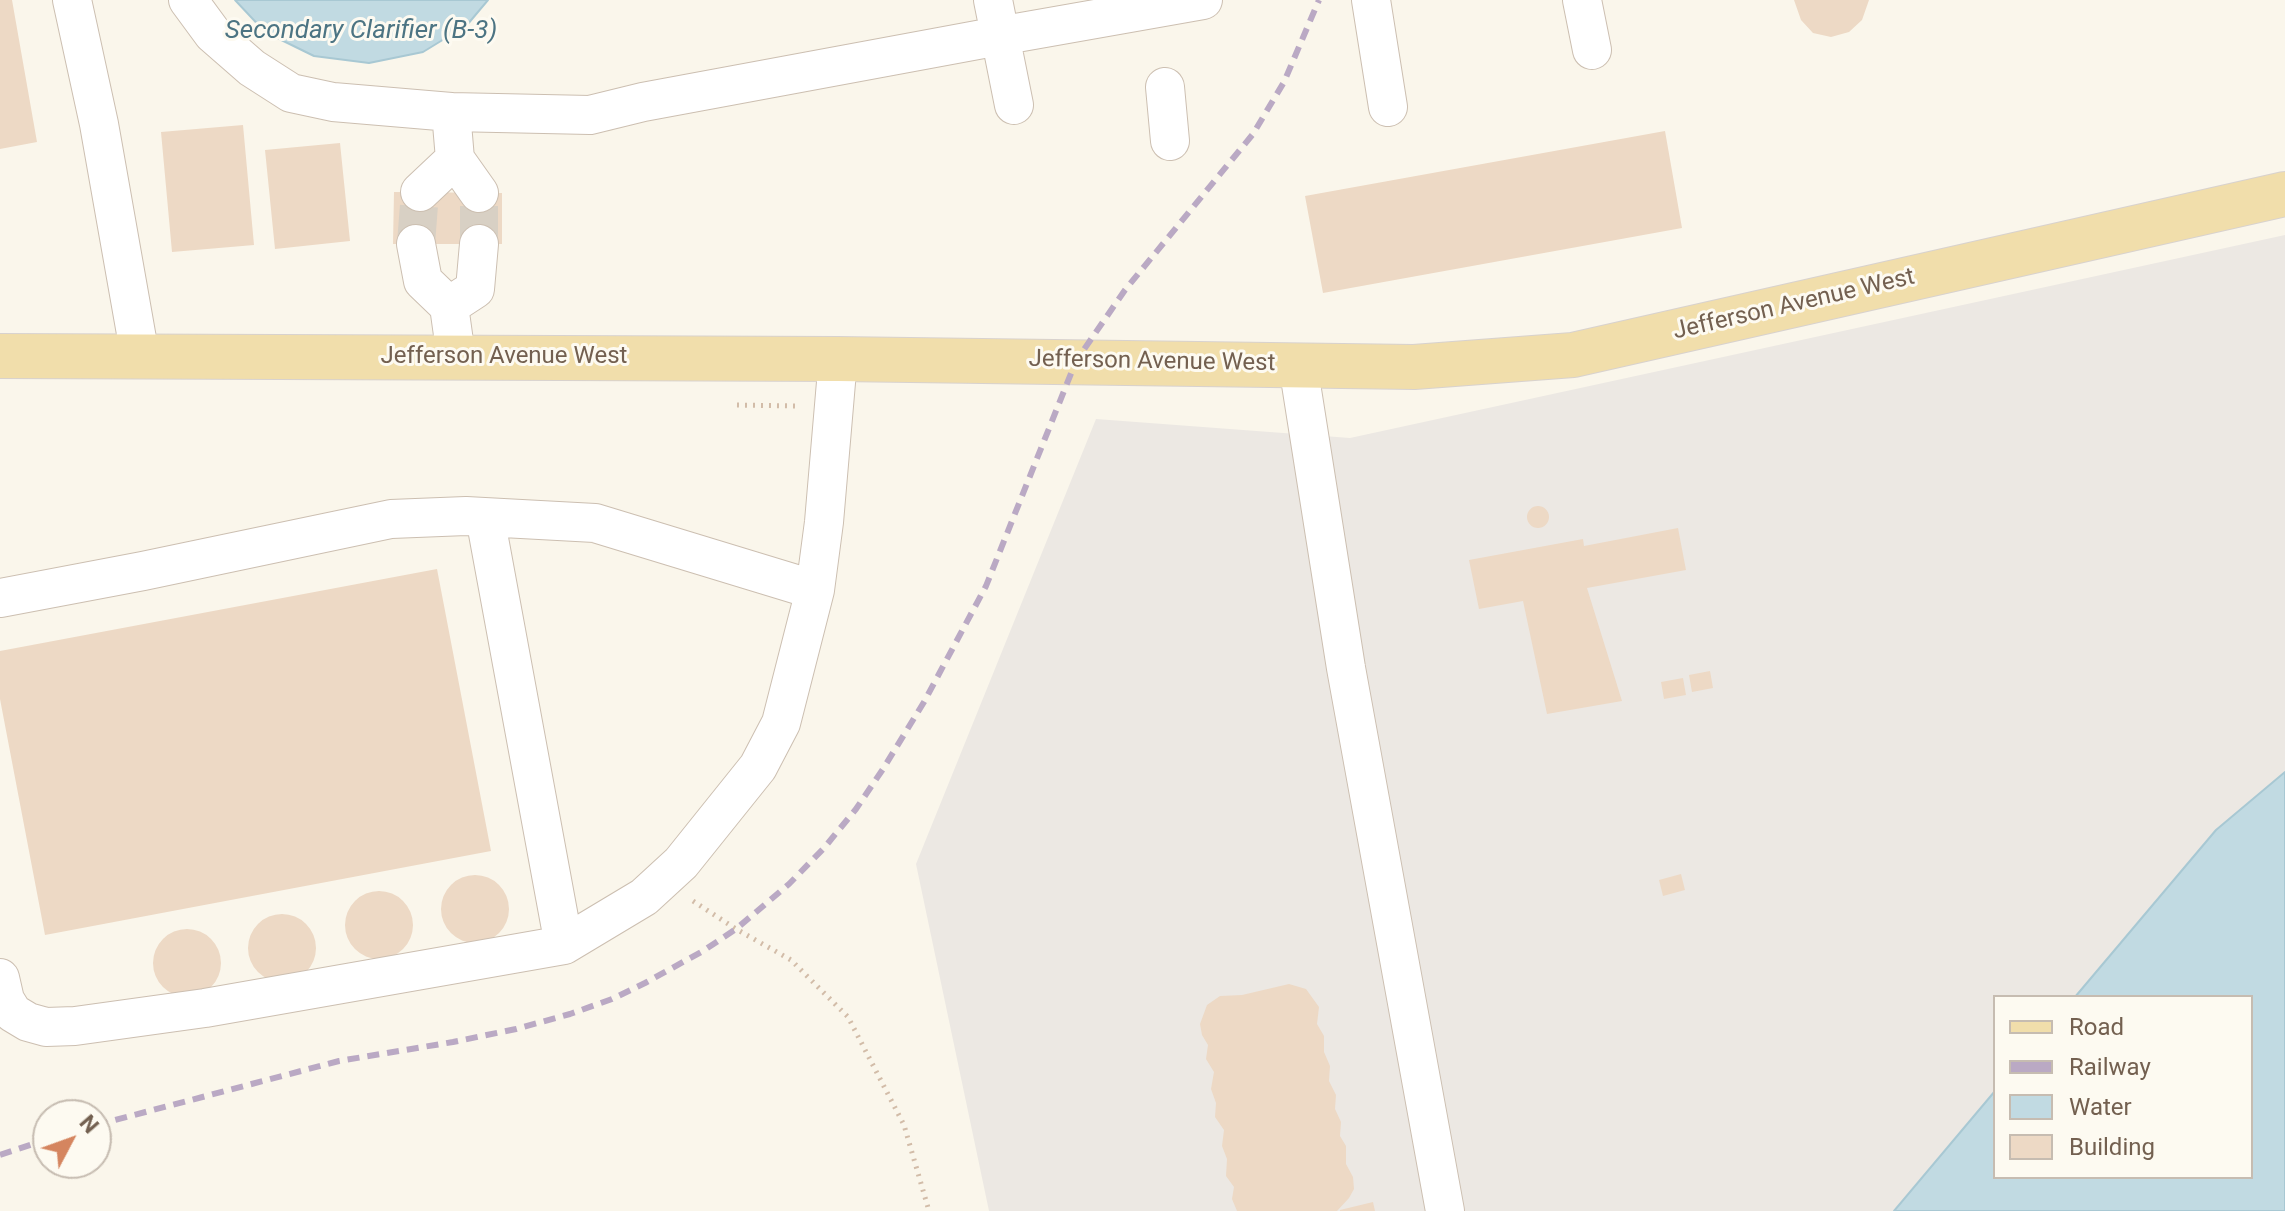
<!DOCTYPE html>
<style>
body{margin:0}
#map{position:relative;width:2285px;height:1211px;overflow:hidden;background:#faf6eb;font-family:Roboto,sans-serif}
canvas{display:block}
.legend{position:absolute;left:1993px;top:995px;width:260px;height:184px;box-sizing:border-box;background:#fdfaf1;border:2px solid #c6bcb1;margin:0;padding:10px 14px;list-style:none;font-size:24px;color:#736050}
.legend li{display:flex;align-items:center;gap:16px;height:40px}
.legend b{width:40px;border:2px solid #c6bcb1}
.north{position:absolute;left:32px;top:1099px;width:80px;height:80px;box-sizing:border-box;background:#fdfaf1;border:2px solid #c6bcb1;border-radius:50%;rotate:49deg;font-size:22px;font-weight:700;line-height:32px;text-align:center;color:#736050}
.north::after{content:'';display:block;margin:auto;width:28px;height:36px;background:#d5855f;clip-path:polygon(50% 0,100% 100%,50% 72%,0 100%)}
</style>
<div id="map">
<canvas width="2285" height="1211"></canvas>
<ul class="legend">
<li><b style="height:10px;background:#f1deab"></b>Road</li>
<li><b style="height:10px;background:#baa9c4"></b>Railway</li>
<li><b style="height:22px;background:#c1dae2"></b>Water</li>
<li><b style="height:22px;background:#edd9c5"></b>Building</li>
</ul>
<div class="north">N</div>
</div>
<script>
const ctx = document.querySelector('canvas').getContext('2d');
ctx.lineJoin = 'round';
function paint(path, color) { ctx.fillStyle = color; ctx.fill(path, 'evenodd'); }
const shape = rows => new Path2D(rows.map(r => 'M' + r).join(''));
function strokePath(path, color, width, dash) { ctx.strokeStyle = color; ctx.lineWidth = width; ctx.lineCap = dash ? 'butt' : 'round'; ctx.setLineDash(dash || []); ctx.stroke(path); }
function write(font, color, halo, rows, align = 'center') {
  ctx.font = font + ' Roboto,sans-serif'; ctx.lineWidth = 6; ctx.setLineDash([]); ctx.textBaseline = 'middle'; ctx.strokeStyle = halo; ctx.fillStyle = color; for (const [text, x, y, turn = 0] of rows) {
    ctx.save(); ctx.translate(x, y); ctx.rotate((+turn || 0) * Math.PI / 180); ctx.textAlign = isNaN(turn) ? turn : align; if (halo) ctx.strokeText(text, 0, 0); ctx.fillText(text, 0, 0); ctx.restore();
  }
}
paint(shape([
 [2285,235,2285,772,2216,830,2075,997,1995,997,1995,1091,1894,1211,989,1211,916,864,1096,419,1350,438]
]), '#ece8e3');
const water = shape([
 [235,0,488,0,467,25,423,52,369,63,314,56,265,32,235,0],
 [2285,772,2285,1211,1894,1211,1995,1091,1995,1177,2251,1177,2251,997,2075,997,2216,830,2285,772]
]);
paint(water, '#c1dae2');
strokePath(water, '#a8c8d3', 2);
paint(shape([
 [0,0,12,0,37,142,0,149],
 [1794,0,1869,0,1862,20,1849,32,1831,37,1813,33,1801,20],
 [243,125,254,245,172,252,161,132],
 [1665,131,1682,228,1323,293,1305,196],
 [340,143,350,241,275,249,265,150],
 [394,192,502,193,502,244,393,244],
 '1527 517a11 11 0 1 1 22 0a11 11 0 1 1-22 0Z',
 [1678,528,1686,570,1587,588,1622,701,1547,714,1523,601,1479,609,1469,560,1583,539,1584,546],
 [437,569,491,851,45,935,0,699,0,651],
 [1710,671,1713,688,1692,692,1689,675],
 [1683,678,1686,695,1664,699,1661,682],
 [1681,874,1685,890,1663,896,1659,880],
 '441 909a34 34 0 1 1 68 0a34 34 0 1 1-68 0Z',
 '345 925a34 34 0 1 1 68 0a34 34 0 1 1-68 0Z',
 '248 948a34 34 0 1 1 68 0a34 34 0 1 1-68 0Z',
 '153 963a34 34 0 1 1 68 0a34 34 0 1 1-68 0Z',
 [1289,984,1306,989,1319,1007,1317,1024,1324,1036,1324,1052,1330,1066,1329,1081,1336,1095,1335,1109,1341,1122,1340,1136,1346,1146,1346,1164,1353,1177,1354,1189,1349,1198,1337,1211,1237,1211,1232,1199,1234,1187,1226,1176,1227,1159,1222,1146,1224,1130,1215,1117,1216,1103,1211,1089,1214,1072,1206,1059,1208,1045,1202,1035,1200,1024,1207,1005,1220,996,1242,995],
 [1373,1202,1375,1211,1340,1211,1340,1210]
]), '#edd9c5');
strokePath(shape([
 [416,244,420,192],
 [479,244,479,193]
]), '#d8d0c4', 38, [38, 19]);
const minor = shape([
 [72,0,99,124,140,356],
 [188,0,213,34,252,68,291,93,333,102,451,112,455,159,479,193],
 [993,0,1014,105],
 [1371,0,1388,107],
 [1582,0,1592,50],
 [1165,87,1170,141],
 [451,112,590,115,643,102,999,36,1203,0],
 [420,192,455,159],
 [416,244,423,281,449,306,456,356],
 [449,306,475,289,479,244],
 [1298,365,1346,668,1445,1211],
 [485,517,564,945],
 [0,598,143,571,391,519,466,516,595,523,815,590],
 [0,978,5,1000,13,1013,28,1022,46,1027,75,1026,205,1008,564,945,644,897,681,863,758,767,781,723,815,590,824,522,838,359]
]);
const major = shape([
 [0,356,838,359,1414,367,1573,355,2285,194]
]);
strokePath(minor, '#ccbfb1', 40);
strokePath(major, '#d8d2ce', 46);
strokePath(shape([
 [737,405,800,406],
 [693,901,736,929,791,960,848,1017,904,1125,929,1211]
]), '#d2bca8', 5, [2, 6]);
strokePath(minor, '#fff', 38);
strokePath(major, '#f1deab', 44);
strokePath(shape([
 [96,1125,339,1061,453,1042,516,1029,570,1014,612,999,645,983,703,951,736,929,789,884,824,848,856,809,883,769,924,702,986,586,1076,361,1125,290,1253,134,1284,82,1319,0],
 [0,1155,48,1139]
]), '#baa9c4', 6, [12, 8]);
write('24px', '#736050', '#fdfaf1', [
 ["Jefferson Avenue West",1794,305,-13],
 ["Jefferson Avenue West",504,357],
 ["Jefferson Avenue West",1152,362,1]
]);
write('italic 26px', '#4c7483', '#fdfaf1', [
 ["Secondary Clarifier (B-3)",361,31]
]);
</script>
